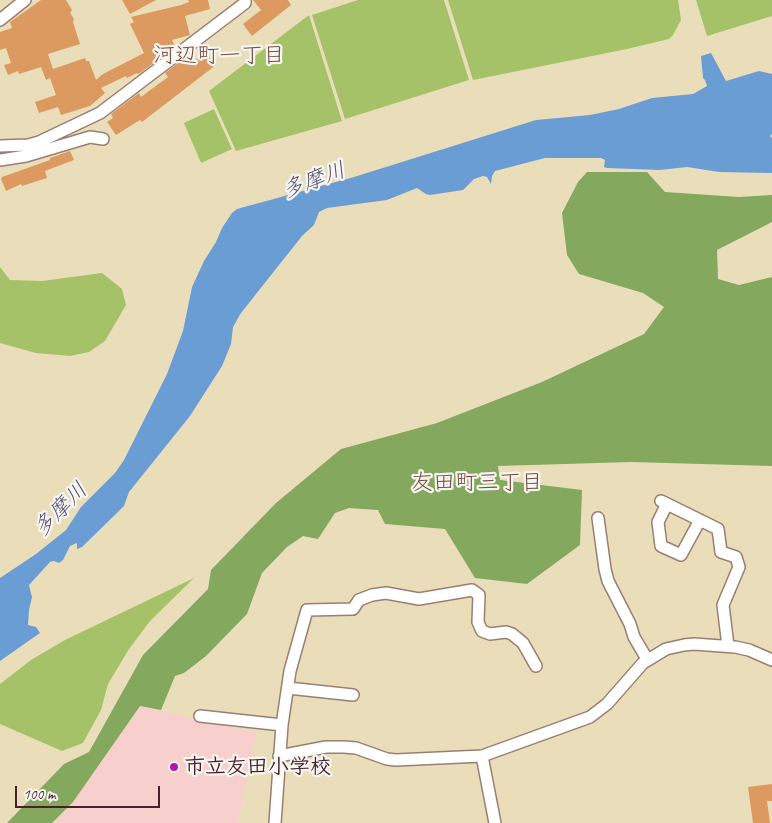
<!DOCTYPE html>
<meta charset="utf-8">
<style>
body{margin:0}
#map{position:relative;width:772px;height:823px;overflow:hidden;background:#eadeba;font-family:Caveat,sans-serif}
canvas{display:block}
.scale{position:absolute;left:15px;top:786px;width:145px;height:22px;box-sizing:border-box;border:2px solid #4a1f2b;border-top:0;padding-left:6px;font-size:15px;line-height:18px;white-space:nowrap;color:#4a1f2b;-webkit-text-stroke:4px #f6f6f2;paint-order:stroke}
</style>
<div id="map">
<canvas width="772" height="823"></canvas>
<div class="scale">100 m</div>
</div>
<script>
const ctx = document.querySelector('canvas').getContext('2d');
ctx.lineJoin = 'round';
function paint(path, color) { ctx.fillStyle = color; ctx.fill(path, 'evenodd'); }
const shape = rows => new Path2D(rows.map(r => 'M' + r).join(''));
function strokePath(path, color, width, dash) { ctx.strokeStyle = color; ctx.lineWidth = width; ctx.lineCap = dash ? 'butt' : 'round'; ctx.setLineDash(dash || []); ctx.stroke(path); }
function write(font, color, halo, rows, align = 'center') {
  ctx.font = font + ' Caveat,"Klee One",sans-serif'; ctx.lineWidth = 4.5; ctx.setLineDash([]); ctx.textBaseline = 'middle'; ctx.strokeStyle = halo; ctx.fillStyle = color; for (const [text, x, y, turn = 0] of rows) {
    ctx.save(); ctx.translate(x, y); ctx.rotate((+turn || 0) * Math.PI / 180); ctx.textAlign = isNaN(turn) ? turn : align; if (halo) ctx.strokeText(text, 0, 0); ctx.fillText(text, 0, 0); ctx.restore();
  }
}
paint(shape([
 [140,706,257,733,238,823,53,823,73,802]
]), '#f7d0cd');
paint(shape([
 [358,0,444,0,469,80,345,119,312,15],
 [448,0,678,0,681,20,673,35,669,39,627,49,473,80],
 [696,0,772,0,772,16,707,36],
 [309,15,342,121,236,151,209,91],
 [214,109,232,149,201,163,184,123],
 [0,267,10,280,42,281,102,273,122,289,126,305,105,341,89,352,70,356,36,353,0,343],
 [194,578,150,621,129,649,108,684,101,710,83,743,62,751,0,724,0,684,31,660,65,640]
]), '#a5c269');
paint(shape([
 [587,172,647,172,665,192,739,197,772,195,772,222,717,250,718,279,739,285,772,277,772,466,631,462,498,466,500,480,582,490,580,545,527,584,475,578,445,529,385,524,378,510,349,508,335,513,318,539,303,536,287,547,262,573,247,614,206,656,184,673,175,676,161,710,140,706,73,802,52,823,7,823,64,764,89,752,143,655,208,589,211,570,276,503,341,449,437,423,542,382,644,334,664,307,643,293,579,274,567,255,562,213,578,182]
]), '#84a85d');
paint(shape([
 [711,53,726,81,759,71,772,74,772,134,770,136,772,138,772,173,719,172,687,167,660,170,607,168,604,167,605,160,601,158,545,158,495,171,492,176,491,184,487,177,483,176,474,179,463,190,430,195,426,194,417,188,387,200,327,208,319,212,314,225,302,236,241,313,233,327,231,344,222,366,190,416,129,492,124,506,82,547,77,549,77,543,70,546,63,560,59,563,54,561,50,562,29,585,32,597,29,610,28,625,36,627,40,633,0,661,0,578,36,554,66,530,81,507,115,473,124,460,167,374,183,331,192,287,204,261,216,242,222,228,232,213,237,209,354,177,536,120,590,115,619,109,652,98,693,94,707,86,705,80,703,78,701,56]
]), '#6b9dd5');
paint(shape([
 [41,0,66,0,72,10,70,13,74,19,73,22,80,44,48,54,53,69,85,58,86,61,89,61,96,80,103,74,144,53,131,26,130,24,134,22,131,17,181,5,189,2,188,0,208,0,210,9,185,16,190,35,172,40,175,47,140,73,138,74,137,73,127,78,126,76,101,88,105,93,90,106,61,115,58,107,39,113,35,102,56,95,50,78,46,80,41,67,19,74,18,71,8,75,4,65,11,63,6,48,0,50,0,32,12,28,10,22],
 [122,0,156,0,130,14],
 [253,0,288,0,291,5,252,36,243,24,261,10],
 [206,52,216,65,142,122,140,120,116,135,107,122,113,118,111,114,139,93,141,97,153,88,168,77,165,73,182,60,185,64,190,60,192,63],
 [70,151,74,160,45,171,47,178,22,186,21,184,6,191,1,179,2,177,50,160,50,158],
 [772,784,772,801,767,801,770,823,753,823,748,787]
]), '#dc9960');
const minor = shape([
 [0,20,25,0],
 [0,146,28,145,39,142,100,113,245,3,245,0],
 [0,160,26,156,90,137,103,139],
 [661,501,718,529,721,552,736,557,739,567,723,605,728,646],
 [667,504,658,522,661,546,681,555,700,520],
 [598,518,605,569,608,581,630,624,634,637,647,659],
 [288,688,353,695],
 [200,716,282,725],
 [279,756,326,747,344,747,356,748,387,759,396,760,482,756,590,717,607,704,643,663,666,649,684,645,694,644,735,647,749,650,772,660],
 [482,756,495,823],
 [275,823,282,725,290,671,307,610,353,609,359,600,372,595,386,593,419,599,472,590,479,595,478,622,482,631,490,634,506,632,512,634,523,643,536,666]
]);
strokePath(minor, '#9a7e72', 14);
strokePath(minor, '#fff', 11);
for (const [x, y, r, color] of [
 [174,767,5,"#b5179e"]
]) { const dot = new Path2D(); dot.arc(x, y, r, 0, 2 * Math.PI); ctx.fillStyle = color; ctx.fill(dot); strokePath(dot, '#f6f6f2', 2); }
write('bold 21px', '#4a1f2b', '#f6f6f2', [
 ["市立友田小学校",184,767]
], 'left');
write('22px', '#7d4a3e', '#f6f6f2', [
 ["河辺町一丁目",219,56],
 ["友田町三丁目",477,483]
]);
write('italic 22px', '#57516f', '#f6f6f2', [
 ["多摩川",314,181,-20],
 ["多摩川",61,510,-45]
]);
</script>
